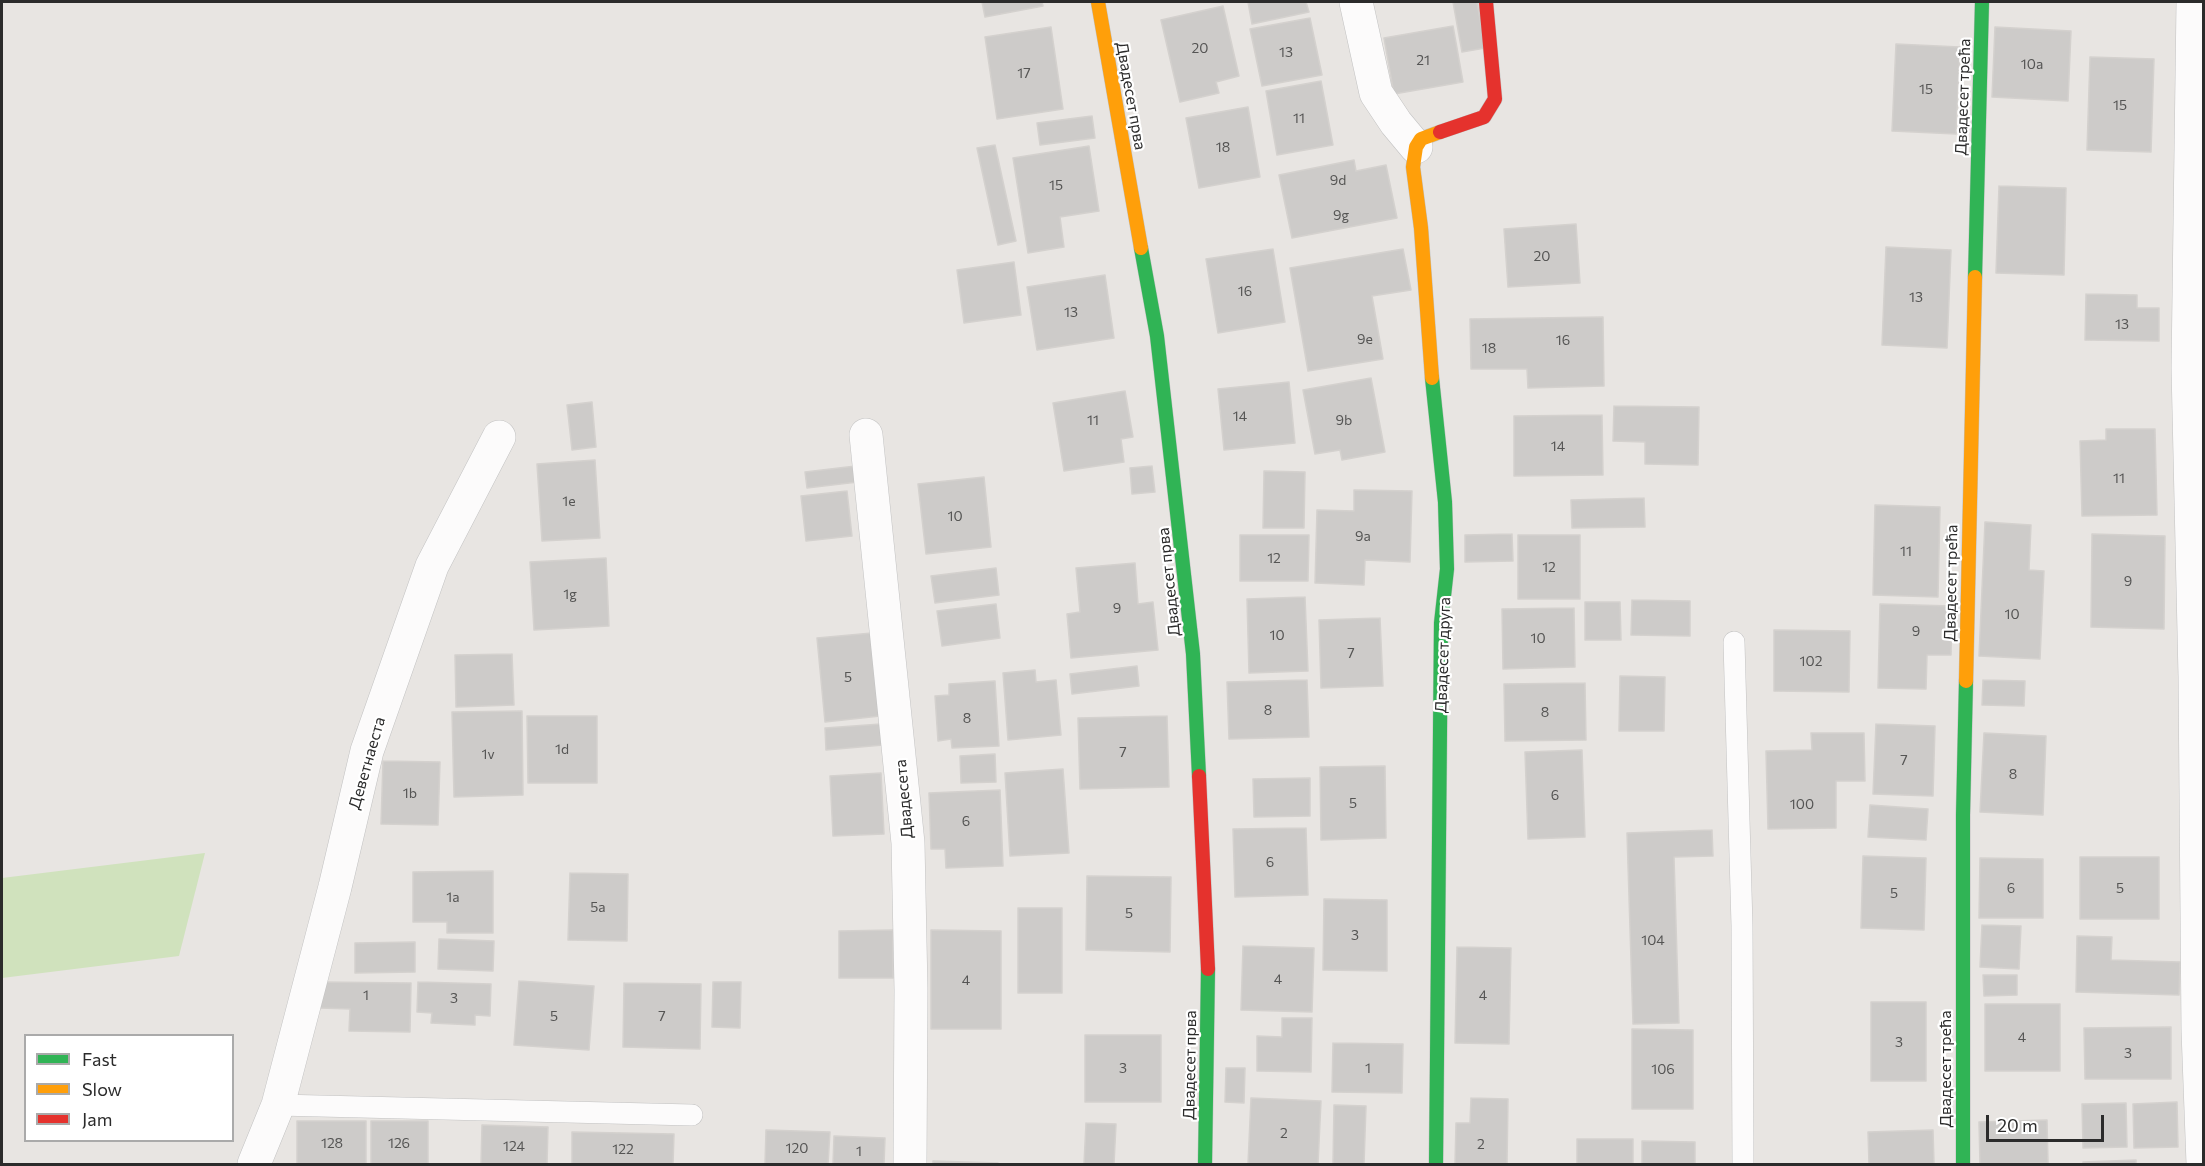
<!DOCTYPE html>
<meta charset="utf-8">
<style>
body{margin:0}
#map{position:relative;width:2205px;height:1166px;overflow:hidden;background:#e8e5e2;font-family:Commissioner,sans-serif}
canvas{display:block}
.frame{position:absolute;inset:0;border:3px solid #2b2b2b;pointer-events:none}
.legend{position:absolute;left:24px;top:1034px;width:210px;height:108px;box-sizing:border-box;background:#fff;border:2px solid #aaa;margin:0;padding:8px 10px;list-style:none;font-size:18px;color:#2b2b2b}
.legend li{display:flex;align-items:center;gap:12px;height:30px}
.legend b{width:30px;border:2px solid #aaa}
.scale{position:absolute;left:1986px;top:1115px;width:118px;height:27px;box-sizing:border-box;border:3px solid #2b2b2b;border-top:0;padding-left:8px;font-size:18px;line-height:21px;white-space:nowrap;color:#2b2b2b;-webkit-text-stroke:4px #fff;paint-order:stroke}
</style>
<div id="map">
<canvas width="2205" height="1166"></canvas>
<div class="frame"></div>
<ul class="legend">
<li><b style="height:8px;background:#30b455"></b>Fast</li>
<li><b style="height:8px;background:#ff9f0a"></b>Slow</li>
<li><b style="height:8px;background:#e5322d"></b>Jam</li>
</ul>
<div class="scale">20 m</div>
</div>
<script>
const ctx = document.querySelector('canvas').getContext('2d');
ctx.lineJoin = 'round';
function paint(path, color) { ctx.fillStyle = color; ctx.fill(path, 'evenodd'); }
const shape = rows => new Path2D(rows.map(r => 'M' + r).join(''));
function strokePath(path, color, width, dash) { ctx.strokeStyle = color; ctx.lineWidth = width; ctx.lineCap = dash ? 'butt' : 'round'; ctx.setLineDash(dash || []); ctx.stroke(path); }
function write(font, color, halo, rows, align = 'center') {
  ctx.font = font + ' Commissioner,sans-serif'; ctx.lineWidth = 4.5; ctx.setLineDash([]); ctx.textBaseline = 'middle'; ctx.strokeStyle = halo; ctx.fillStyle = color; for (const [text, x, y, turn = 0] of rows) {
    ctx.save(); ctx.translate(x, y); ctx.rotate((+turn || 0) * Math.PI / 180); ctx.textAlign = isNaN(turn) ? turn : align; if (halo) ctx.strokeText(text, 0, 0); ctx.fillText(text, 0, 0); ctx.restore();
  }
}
paint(shape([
 [205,853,179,956,2,978,2,878]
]), '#d0e2bd');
const building = shape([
 [982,2,1042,2,1043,6,985,17,982,2],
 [1248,2,1306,2,1309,12,1252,24,1248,2],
 [1453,2,1477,2,1485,48,1462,52,1453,2],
 [1223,6,1239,76,1216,82,1219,93,1180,102,1161,20,1223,6],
 [1310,18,1322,75,1262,86,1250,29,1310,18],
 [1453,26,1463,82,1394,94,1384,38,1453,26],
 [1051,27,1063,109,997,119,985,37,1051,27],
 [1995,27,2071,31,2068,101,1992,97,1995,27],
 [1896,44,1960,47,1956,134,1892,131,1896,44],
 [2090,57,2154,59,2151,152,2087,150,2090,57],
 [1321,81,1333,145,1277,155,1266,91,1321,81],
 [1248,107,1260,177,1199,188,1186,118,1248,107],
 [1092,116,1095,138,1040,145,1037,123,1092,116],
 [995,145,1016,241,998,245,977,148,995,145],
 [1089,146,1099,211,1060,217,1064,247,1028,253,1013,158,1089,146],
 [1354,160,1356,171,1386,165,1397,218,1292,238,1279,175,1354,160],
 [1999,186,2066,188,2064,275,1996,273,1999,186],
 [1576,224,1580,283,1508,287,1504,229,1576,224],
 [1886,247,1951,250,1947,348,1882,345,1886,247],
 [1273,249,1285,322,1218,333,1206,259,1273,249],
 [1403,249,1411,290,1372,296,1383,359,1308,371,1290,268,1403,249],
 [1014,262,1021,315,964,323,957,270,1014,262],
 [1105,275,1114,338,1037,350,1027,287,1105,275],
 [2086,294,2137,295,2137,308,2159,308,2159,341,2085,340,2086,294],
 [1603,317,1604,386,1528,388,1527,369,1471,369,1470,319,1603,317],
 [1371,378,1385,452,1342,460,1340,450,1315,454,1303,390,1371,378],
 [1289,382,1295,443,1224,450,1218,389,1289,382],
 [1125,391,1133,437,1121,439,1124,462,1064,471,1053,403,1125,391],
 [592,402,596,447,572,450,567,405,592,402],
 [1614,406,1699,407,1698,465,1645,464,1645,442,1613,441,1614,406],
 [1602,415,1603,475,1514,476,1514,416,1602,415],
 [2106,429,2155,429,2157,515,2082,516,2080,441,2106,440,2106,429],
 [595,460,600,538,542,541,537,464,595,460],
 [864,465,866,481,807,488,805,472,864,465],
 [1152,466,1155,492,1132,494,1130,468,1152,466],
 [1264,471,1305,472,1304,528,1263,528,1264,471],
 [984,477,991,547,926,554,918,484,984,477],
 [1354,490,1412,491,1410,562,1365,560,1364,585,1315,583,1317,510,1354,511,1354,490],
 [847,491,852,536,806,541,801,496,847,491],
 [1644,498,1645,527,1572,528,1571,500,1644,498],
 [1875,505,1940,507,1938,597,1873,595,1875,505],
 [1985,522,2031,525,2029,570,2044,571,2040,659,1979,656,1985,522],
 [1512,534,1513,561,1465,562,1465,535,1512,534],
 [2092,534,2165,536,2164,629,2091,627,2092,534],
 [1240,535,1309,535,1308,581,1240,581,1240,535],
 [1518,535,1580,535,1580,599,1518,599,1518,535],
 [606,558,609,626,534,630,530,562,606,558],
 [1135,563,1138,604,1153,602,1158,650,1071,658,1067,614,1080,612,1076,568,1135,563],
 [996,568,999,595,935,603,931,576,996,568],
 [1305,597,1308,671,1249,673,1247,599,1305,597],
 [1632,600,1690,601,1690,636,1631,635,1632,600],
 [1585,602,1620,602,1621,640,1585,640,1585,602],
 [996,604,1000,638,942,646,937,611,996,604],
 [1880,604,1952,606,1951,655,1927,655,1926,689,1878,688,1880,604],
 [1574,608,1575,667,1503,669,1502,609,1574,608],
 [1380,618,1383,686,1321,688,1319,620,1380,618],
 [1774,630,1850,631,1849,692,1774,691,1774,630],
 [872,633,880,716,825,722,817,638,872,633],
 [512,654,514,705,456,707,455,655,512,654],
 [1137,666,1139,686,1072,694,1070,674,1137,666],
 [1035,670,1036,682,1056,680,1061,735,1008,740,1003,673,1035,670],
 [1620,676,1665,677,1664,731,1619,731,1620,676],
 [1307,680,1309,737,1229,739,1227,682,1307,680],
 [1983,680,2025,681,2024,706,1982,705,1983,680],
 [995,681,999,746,952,748,951,739,938,741,935,696,949,695,949,684,995,681],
 [1585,683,1586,740,1505,741,1504,684,1585,683],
 [522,711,523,795,454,797,452,712,522,711],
 [527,716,597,716,597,783,528,783,527,716],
 [1167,716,1169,787,1080,789,1078,718,1167,716],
 [881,724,883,745,826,750,825,728,881,724],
 [1876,724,1935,726,1933,796,1873,794,1876,724],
 [1811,733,1864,733,1865,781,1836,781,1836,828,1768,829,1766,751,1812,750,1811,733],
 [1984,733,2046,736,2043,815,1980,812,1984,733],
 [1582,750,1585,837,1528,839,1525,752,1582,750],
 [995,754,996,782,961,783,960,756,995,754],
 [383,761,440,762,438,825,381,824,383,761],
 [1385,766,1386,838,1321,840,1320,767,1385,766],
 [1063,769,1069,853,1010,856,1005,773,1063,769],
 [881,773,884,834,833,836,830,776,881,773],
 [1310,778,1310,816,1254,817,1253,779,1310,778],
 [1000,790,1003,866,946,868,945,849,931,849,929,793,1000,790],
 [1870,805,1928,809,1926,840,1868,837,1870,805],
 [1306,828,1308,895,1235,897,1233,829,1306,828],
 [1712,830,1713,856,1674,857,1679,1023,1633,1024,1627,833,1712,830],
 [1863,856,1926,858,1924,930,1861,928,1863,856],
 [2080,857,2159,857,2159,919,2080,919,2080,857],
 [1980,858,2043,859,2043,918,1979,918,1980,858],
 [493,871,493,933,447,933,447,922,413,922,413,872,493,871],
 [570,873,628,874,627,941,568,940,570,873],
 [1087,876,1171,877,1170,952,1086,950,1087,876],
 [1324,899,1387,900,1387,971,1323,970,1324,899],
 [1018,908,1062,908,1062,993,1018,993,1018,908],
 [1982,925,2021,926,2019,969,1980,967,1982,925],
 [893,930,893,978,839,978,839,931,893,930],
 [931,930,1001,931,1001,1029,931,1029,931,930],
 [2077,936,2112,937,2111,960,2180,962,2179,995,2076,992,2077,936],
 [439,939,494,941,493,971,438,969,439,939],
 [415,942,415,972,355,973,355,943,415,942],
 [1243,946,1314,948,1312,1012,1241,1010,1243,946],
 [1457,947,1511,948,1509,1044,1455,1043,1457,947],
 [1983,975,2017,975,2017,995,1984,996,1983,975],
 [519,981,594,986,589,1050,514,1045,519,981],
 [320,982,411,983,410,1032,349,1031,350,1009,320,1008,320,982],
 [418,982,491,984,490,1016,475,1015,475,1025,431,1023,432,1013,417,1012,418,982],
 [713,982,741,982,740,1028,712,1027,713,982],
 [624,983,701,984,700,1049,623,1047,624,983],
 [1871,1002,1926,1002,1926,1081,1871,1081,1871,1002],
 [1985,1004,2060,1004,2060,1071,1985,1071,1985,1004],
 [1282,1018,1312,1018,1311,1072,1257,1071,1257,1036,1282,1037,1282,1018],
 [2171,1027,2171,1079,2085,1079,2084,1028,2171,1027],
 [1632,1029,1693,1030,1693,1109,1632,1109,1632,1029],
 [1085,1035,1161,1035,1161,1102,1085,1102,1085,1035],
 [1333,1043,1403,1044,1402,1093,1332,1092,1333,1043],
 [1226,1068,1245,1068,1244,1103,1225,1102,1226,1068],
 [1251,1098,1321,1101,1318,1164,1248,1164,1251,1098],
 [1471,1098,1508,1099,1507,1164,1455,1164,1456,1123,1470,1123,1471,1098],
 [2177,1102,2178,1147,2134,1148,2133,1104,2177,1102],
 [2126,1103,2127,1147,2083,1148,2082,1104,2126,1103],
 [1334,1105,1366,1106,1364,1164,1333,1164,1334,1105],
 [2047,1120,2048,1163,1980,1164,1979,1122,2047,1120],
 [297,1121,366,1121,366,1164,297,1164,297,1121],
 [371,1121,428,1121,428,1164,371,1164,371,1121],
 [1086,1123,1116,1124,1114,1164,1084,1164,1086,1123],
 [482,1125,548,1127,547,1164,481,1164,482,1125],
 [766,1130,830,1132,828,1164,765,1164,766,1130],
 [1933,1130,1934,1164,1869,1164,1868,1132,1933,1130],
 [572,1132,674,1134,673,1164,572,1164,572,1132],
 [834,1136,885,1138,884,1164,833,1164,834,1136],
 [1577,1139,1633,1139,1633,1164,1577,1164,1577,1139],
 [1642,1141,1695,1142,1695,1164,1642,1164,1642,1141],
 [2136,1160,2136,1164,2083,1164,2083,1162,2136,1160],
 [933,1161,998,1163,998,1164,933,1164,933,1161]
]);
paint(building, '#cdcbc9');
strokePath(building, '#d4d1ce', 1.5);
const lane = shape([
 [1734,642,1742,926,1743,1164],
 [278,1105,692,1115]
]);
const street = shape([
 [1356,2,1376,93,1396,123,1416,147],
 [2193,2,2188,368,2195,677,2198,1031,2203,1164],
 [866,435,908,843,911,990,910,1164],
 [254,1164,278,1105,335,887,367,751,432,566,499,437]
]);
const fast = shape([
 [1141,248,1157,336,1193,654,1199,776],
 [1975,277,1982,2],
 [1432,378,1445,502,1447,569,1441,623,1436,1164],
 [1205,1164,1208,969],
 [1963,1164,1963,815,1966,681]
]);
const slow = shape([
 [1098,2,1141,248],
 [1432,378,1421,228,1413,167,1416,147,1421,139,1440,132],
 [1966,681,1975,277]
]);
const jam = shape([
 [1440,132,1484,117,1495,99,1486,2],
 [1199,776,1208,969]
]);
strokePath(lane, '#c2c2c2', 22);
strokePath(street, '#c2c2c2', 34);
strokePath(fast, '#c2c2c2', 15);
strokePath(slow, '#c2c2c2', 15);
strokePath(jam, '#c2c2c2', 15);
strokePath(lane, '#fcfbfb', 21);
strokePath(street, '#fcfbfb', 33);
strokePath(fast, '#30b455', 14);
strokePath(slow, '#ff9f0a', 14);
strokePath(jam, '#e5322d', 14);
write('14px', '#555554', null, [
 ["20",1200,48],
 ["13",1286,52],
 ["21",1423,60],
 ["10a",2032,64],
 ["17",1024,73],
 ["15",1926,89],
 ["15",2120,105],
 ["11",1299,118],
 ["18",1223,147],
 ["9d",1338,180],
 ["15",1056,185],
 ["9g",1341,215],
 ["20",1542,256],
 ["16",1245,291],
 ["13",1916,297],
 ["13",1071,312],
 ["13",2122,324],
 ["9e",1365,339],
 ["16",1563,340],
 ["18",1489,348],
 ["14",1240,416],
 ["11",1093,420],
 ["9b",1344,420],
 ["14",1558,446],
 ["11",2119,478],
 ["1e",569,501],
 ["10",955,516],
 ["9a",1363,536],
 ["11",1906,551],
 ["12",1274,558],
 ["12",1549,567],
 ["9",2128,581],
 ["1g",570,594],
 ["9",1117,608],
 ["10",2012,614],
 ["9",1916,631],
 ["10",1277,635],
 ["10",1538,638],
 ["7",1351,653],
 ["102",1811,661],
 ["5",848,677],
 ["8",1268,710],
 ["8",1545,712],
 ["8",967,718],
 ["1d",562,749],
 ["7",1123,752],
 ["1v",488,754],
 ["7",1904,760],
 ["8",2013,774],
 ["1b",410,793],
 ["6",1555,795],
 ["5",1353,803],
 ["100",1802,804],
 ["6",966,821],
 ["6",1270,862],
 ["6",2011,888],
 ["5",2120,888],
 ["5",1894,893],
 ["1a",453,897],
 ["5a",598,907],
 ["5",1129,913],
 ["3",1355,935],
 ["104",1653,940],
 ["4",1278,979],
 ["4",966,980],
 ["1",366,995],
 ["4",1483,995],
 ["3",454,998],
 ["5",554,1016],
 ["7",662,1016],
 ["4",2022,1037],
 ["3",1899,1042],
 ["3",2128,1053],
 ["3",1123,1068],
 ["1",1368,1068],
 ["106",1663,1069],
 ["2",1284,1133],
 ["128",332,1143],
 ["126",399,1143],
 ["2",1481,1144],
 ["124",514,1146],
 ["120",797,1148],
 ["122",623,1149],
 ["1",859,1151]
]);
write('16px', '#2b2b2b', '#fff', [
 ["Двадесет прва",1131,96,80],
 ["Двадесет трећа",1963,97,-88],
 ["Двадесет прва",1169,582,-96],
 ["Двадесет трећа",1951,583,-89],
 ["Двадесет друга",1443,655,-88],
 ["Деветнаеста",367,763,-74],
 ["Двадесета",904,799,-95],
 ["Двадесет прва",1190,1065,-89],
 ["Двадесет трећа",1946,1069,-90]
]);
</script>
